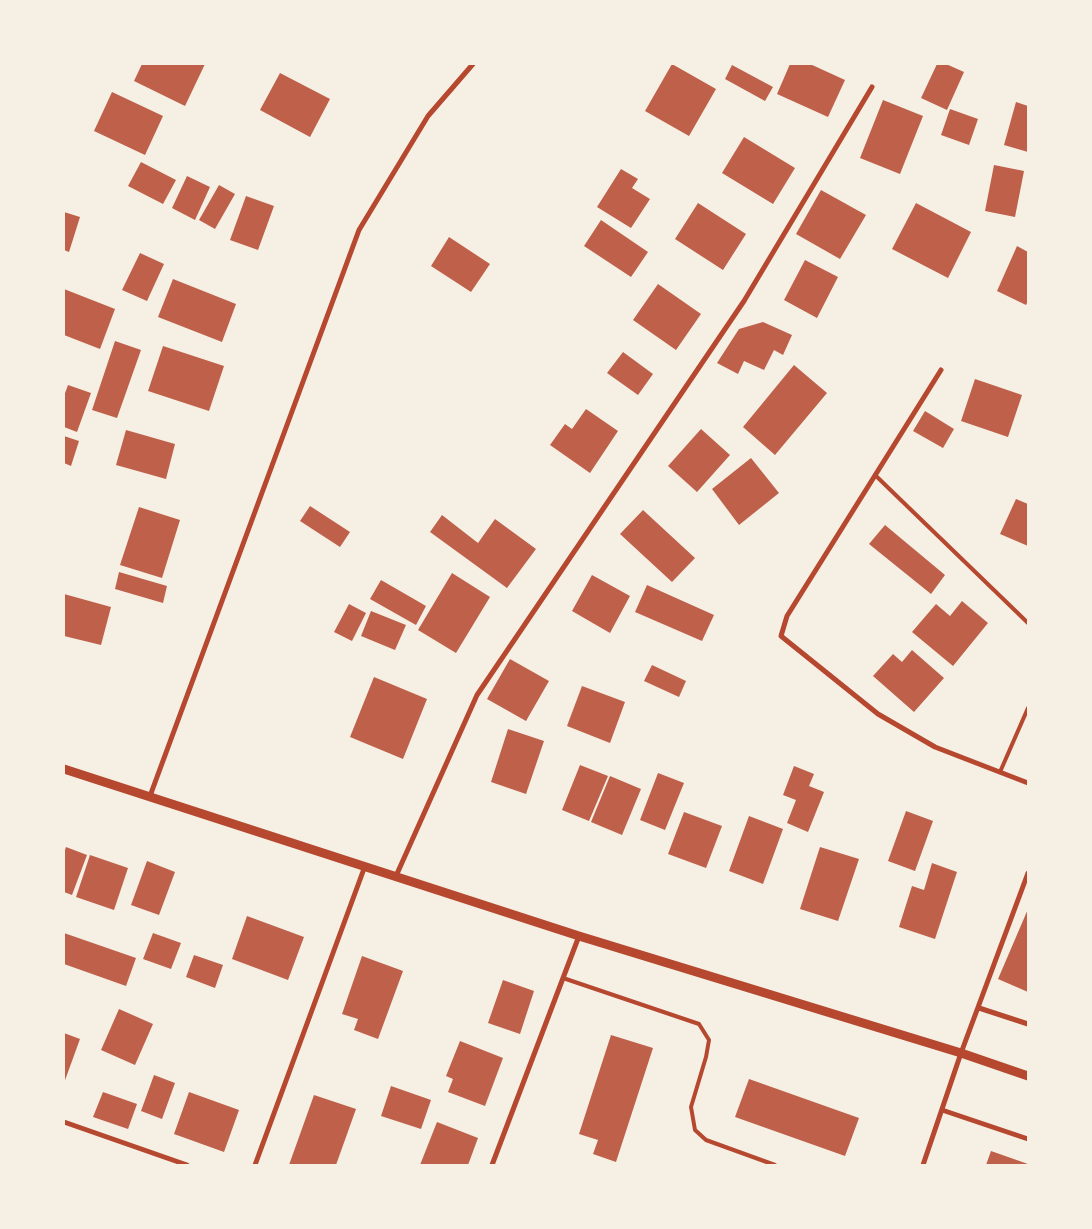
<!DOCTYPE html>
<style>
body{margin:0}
#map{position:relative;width:1092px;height:1229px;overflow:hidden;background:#f6efe4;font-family:Lato,sans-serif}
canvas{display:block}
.frame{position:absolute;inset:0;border:65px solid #f6efe4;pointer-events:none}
</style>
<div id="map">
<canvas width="1092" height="1229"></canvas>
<div class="frame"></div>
</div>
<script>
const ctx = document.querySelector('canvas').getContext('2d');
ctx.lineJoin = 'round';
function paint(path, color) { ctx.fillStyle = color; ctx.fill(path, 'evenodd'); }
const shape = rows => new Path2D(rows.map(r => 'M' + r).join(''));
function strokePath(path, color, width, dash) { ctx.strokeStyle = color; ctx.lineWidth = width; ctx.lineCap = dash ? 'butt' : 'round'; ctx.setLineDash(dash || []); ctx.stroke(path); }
paint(shape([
 [142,64,205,64,185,106,134,81],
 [672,64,716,89,689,136,645,111],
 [790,64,810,64,845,80,828,117,777,94],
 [937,64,946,64,964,72,947,110,921,98],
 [732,65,773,87,765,101,725,79],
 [280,73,330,99,310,137,260,110],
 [112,92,163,116,145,155,94,131],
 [883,100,923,116,900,174,860,158],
 [1016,102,1028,106,1028,152,1004,145],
 [950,109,978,119,969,145,941,135],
 [744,137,795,168,773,204,722,173],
 [141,162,176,180,163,204,128,186],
 [994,165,1024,171,1015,217,985,211],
 [621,169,638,179,632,188,650,199,631,228,597,207],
 [187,176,210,187,195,220,172,208],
 [219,185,235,194,215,229,199,220],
 [821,190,866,215,840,259,796,234],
 [246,196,274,206,258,250,230,240],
 [698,203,746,234,723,270,675,239],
 [916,203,971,232,948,278,892,249],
 [64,212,80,217,69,252,64,250],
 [601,220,648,252,631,277,584,246],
 [449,237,490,264,471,292,431,266],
 [1017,246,1028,252,1028,301,1026,305,997,291],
 [140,253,164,264,147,301,122,290],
 [805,260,838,277,817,318,784,300],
 [173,279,236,304,222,342,158,317],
 [658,284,701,314,676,350,633,320],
 [64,289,115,309,100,349,64,335],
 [763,322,792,335,783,355,774,350,764,370,744,361,738,374,717,363,739,329],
 [115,341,141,350,117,418,92,410],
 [163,346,224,366,209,411,148,391],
 [623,352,653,374,638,395,607,373],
 [794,365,827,393,775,455,743,427],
 [975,379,1022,395,1008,437,961,421],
 [68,385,91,393,77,432,64,427,64,396],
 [586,409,618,431,590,473,550,445,565,424,572,429],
 [925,411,954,429,943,448,913,431],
 [701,429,730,455,697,492,668,466],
 [126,430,175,444,166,479,116,465],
 [64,436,79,441,71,466,64,463],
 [751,458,779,493,739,525,712,489],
 [1016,499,1028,504,1028,546,1000,534],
 [310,506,350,532,340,547,300,521],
 [139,507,180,520,162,578,120,565],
 [643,510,695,558,672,582,620,534],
 [442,515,478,543,495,519,536,549,507,588,430,532],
 [885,525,945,575,931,594,869,544],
 [119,572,167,586,163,603,115,589],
 [452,573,490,597,456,653,418,630],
 [592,575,630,596,610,633,572,611],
 [381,580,426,606,416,625,370,599],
 [647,585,714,615,702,641,635,612],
 [64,594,111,607,101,645,64,636],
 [962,601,988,623,953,666,912,632,936,604,950,616],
 [349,604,366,613,352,641,334,632],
 [371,611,406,625,395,650,361,636],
 [912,650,944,678,914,712,873,676,893,654,902,662],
 [510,659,549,681,526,721,487,699],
 [652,665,686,681,679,697,644,681],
 [374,677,427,699,403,759,350,737],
 [582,686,625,702,610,743,567,726],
 [508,729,544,741,526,794,491,782],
 [580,765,608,776,589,821,562,810],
 [794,766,814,774,809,786,824,792,808,832,787,823,796,800,783,795],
 [658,773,684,783,665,830,640,820],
 [610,776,641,789,622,835,591,822],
 [906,811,933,821,915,871,888,861],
 [684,812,722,826,706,868,668,854],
 [749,816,783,829,763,884,729,871],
 [66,847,87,855,72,895,64,892,64,853],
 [820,847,859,859,838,921,800,909],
 [90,855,128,868,114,910,76,897],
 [147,861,175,872,159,915,131,905],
 [932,863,957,872,935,939,899,927,912,886,924,890],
 [1028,909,1028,992,998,979],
 [247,916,304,937,288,980,232,959],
 [64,933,136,958,126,986,64,964],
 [153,933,181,943,171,969,143,959],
 [194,955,223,965,215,988,186,977],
 [362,956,403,971,378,1039,354,1030,358,1019,342,1014],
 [503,980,534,991,520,1034,488,1023],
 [119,1009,153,1024,135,1065,101,1050],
 [64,1033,80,1039,64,1083],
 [611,1035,653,1048,616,1162,593,1154,598,1140,579,1134],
 [460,1041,503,1058,485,1106,448,1092,453,1079,446,1076],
 [154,1075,175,1083,162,1119,141,1111],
 [749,1079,859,1118,845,1156,735,1117],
 [391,1086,431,1100,421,1129,381,1116],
 [103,1092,137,1104,128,1129,93,1117],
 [189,1092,239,1110,224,1152,174,1134],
 [314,1095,356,1109,336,1165,289,1165],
 [437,1122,478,1138,468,1165,420,1165],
 [991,1151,1028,1164,1028,1165,986,1165]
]), '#bf614a');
strokePath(shape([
 [875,475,1028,623],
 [1000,772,1028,708],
 [563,978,699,1024,709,1040,706,1057,691,1107,695,1130,706,1140,775,1165]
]), '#b5482f', 4);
strokePath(shape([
 [941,370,787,616,781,636,878,714,935,747,1028,783],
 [150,796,359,230,428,116,473,64],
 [396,876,477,695,744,301,872,87],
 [979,1008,1028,1024],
 [942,1110,1028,1139],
 [64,1122,187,1165],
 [255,1165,365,866],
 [492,1165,579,936],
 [923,1165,961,1053,1028,873]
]), '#b5482f', 5);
strokePath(shape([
 [64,769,579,936,961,1053,1028,1076]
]), '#b5482f', 9);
</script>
